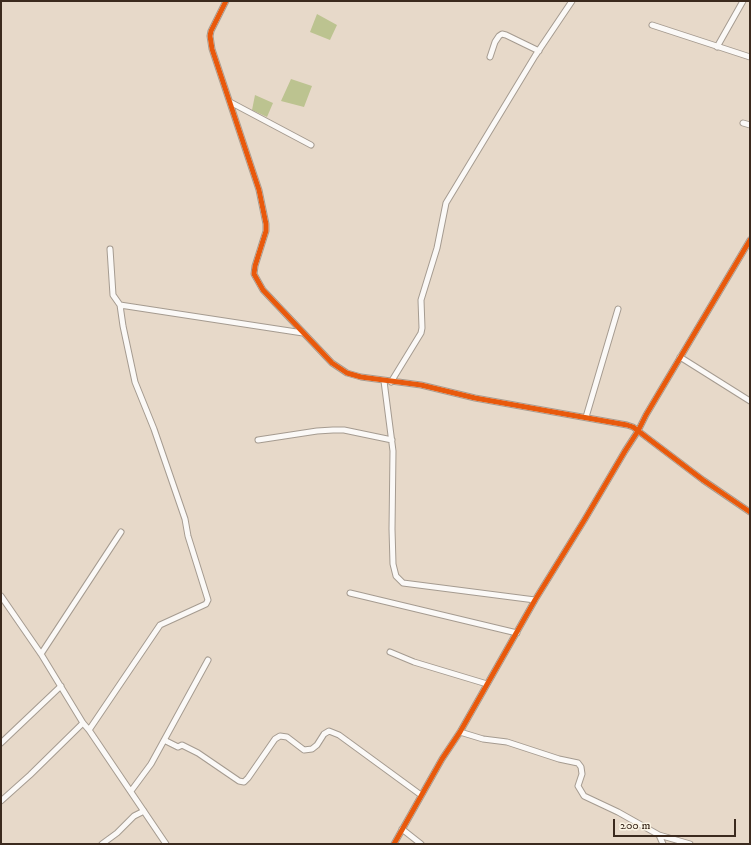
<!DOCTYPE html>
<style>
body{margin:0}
#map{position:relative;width:751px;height:845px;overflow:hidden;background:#e7d9c9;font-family:"IM FELL DW Pica",serif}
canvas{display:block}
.frame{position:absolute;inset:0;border:2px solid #3b2a1e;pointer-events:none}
.scale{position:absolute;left:613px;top:819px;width:123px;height:18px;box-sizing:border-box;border:2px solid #3b2a1e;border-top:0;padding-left:5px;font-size:12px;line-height:14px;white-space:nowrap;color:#3b2a1e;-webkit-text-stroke:3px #fcf5e5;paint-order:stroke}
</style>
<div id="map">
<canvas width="751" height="845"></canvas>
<div class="frame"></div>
<div class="scale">200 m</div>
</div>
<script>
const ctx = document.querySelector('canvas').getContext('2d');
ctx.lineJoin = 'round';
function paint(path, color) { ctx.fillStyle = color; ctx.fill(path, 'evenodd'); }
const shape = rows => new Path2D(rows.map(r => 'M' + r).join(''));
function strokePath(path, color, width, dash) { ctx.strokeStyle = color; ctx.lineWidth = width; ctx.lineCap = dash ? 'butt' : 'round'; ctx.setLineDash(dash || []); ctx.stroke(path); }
paint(shape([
 [317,14,337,25,330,40,310,32],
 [291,79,312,86,304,107,281,101],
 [255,95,273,103,267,117,252,110]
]), '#bcc390');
const minor = shape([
 [226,1,211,31,210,36,212,49,259,190,266,224,266,231,255,266,254,274,263,290,332,363,347,373,361,377,421,385,475,398,627,425,633,427,703,480,750,512],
 [652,25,750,57],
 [717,47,743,1],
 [490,57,495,42,499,36,502,34,506,35,539,51],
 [230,102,311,145],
 [743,123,750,125],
 [120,305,303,333],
 [680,357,750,401],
 [384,381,393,451,392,529,393,564,396,576,403,583,535,600],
 [391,382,421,333,422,328,421,300,437,248,446,203,535,56,572,1],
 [586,417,618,309],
 [258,440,317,431,333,430,344,430,392,440],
 [350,593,517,633],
 [1,596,41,654,83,723,89,730,166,844],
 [390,652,414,662,487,684],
 [41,654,121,532],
 [89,730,160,625,206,604,208,600,188,536,185,519,154,429,135,382,123,326,120,305,113,295,110,249],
 [460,732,483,739,507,742,559,759,578,763,581,767,582,774,578,786,584,796,618,812,659,835,663,844],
 [164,740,178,747,182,745,198,753,239,781,244,782,248,778,275,739,280,736,287,737,304,750,312,749,317,745,324,734,329,731,339,735,421,795],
 [1,743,61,686],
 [131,791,151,764,208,660],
 [1,801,30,775,83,723],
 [402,829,421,844],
 [659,835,690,844],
 [102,844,117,833,134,816,144,811],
 [394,844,442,759,460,732,535,600,585,519,625,451,638,431,646,415,750,240]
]);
strokePath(minor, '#a59b90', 7);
strokePath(minor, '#fbf9f7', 5);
strokePath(shape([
 [226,1,211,31,210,36,212,49,259,190,266,224,266,231,255,266,254,274,263,290,332,363,347,373,361,377,421,385,475,398,627,425,633,427,703,480,750,512],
 [394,844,442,759,460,732,535,600,585,519,625,451,638,431,646,415,750,240]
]), '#e8590c', 5);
</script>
